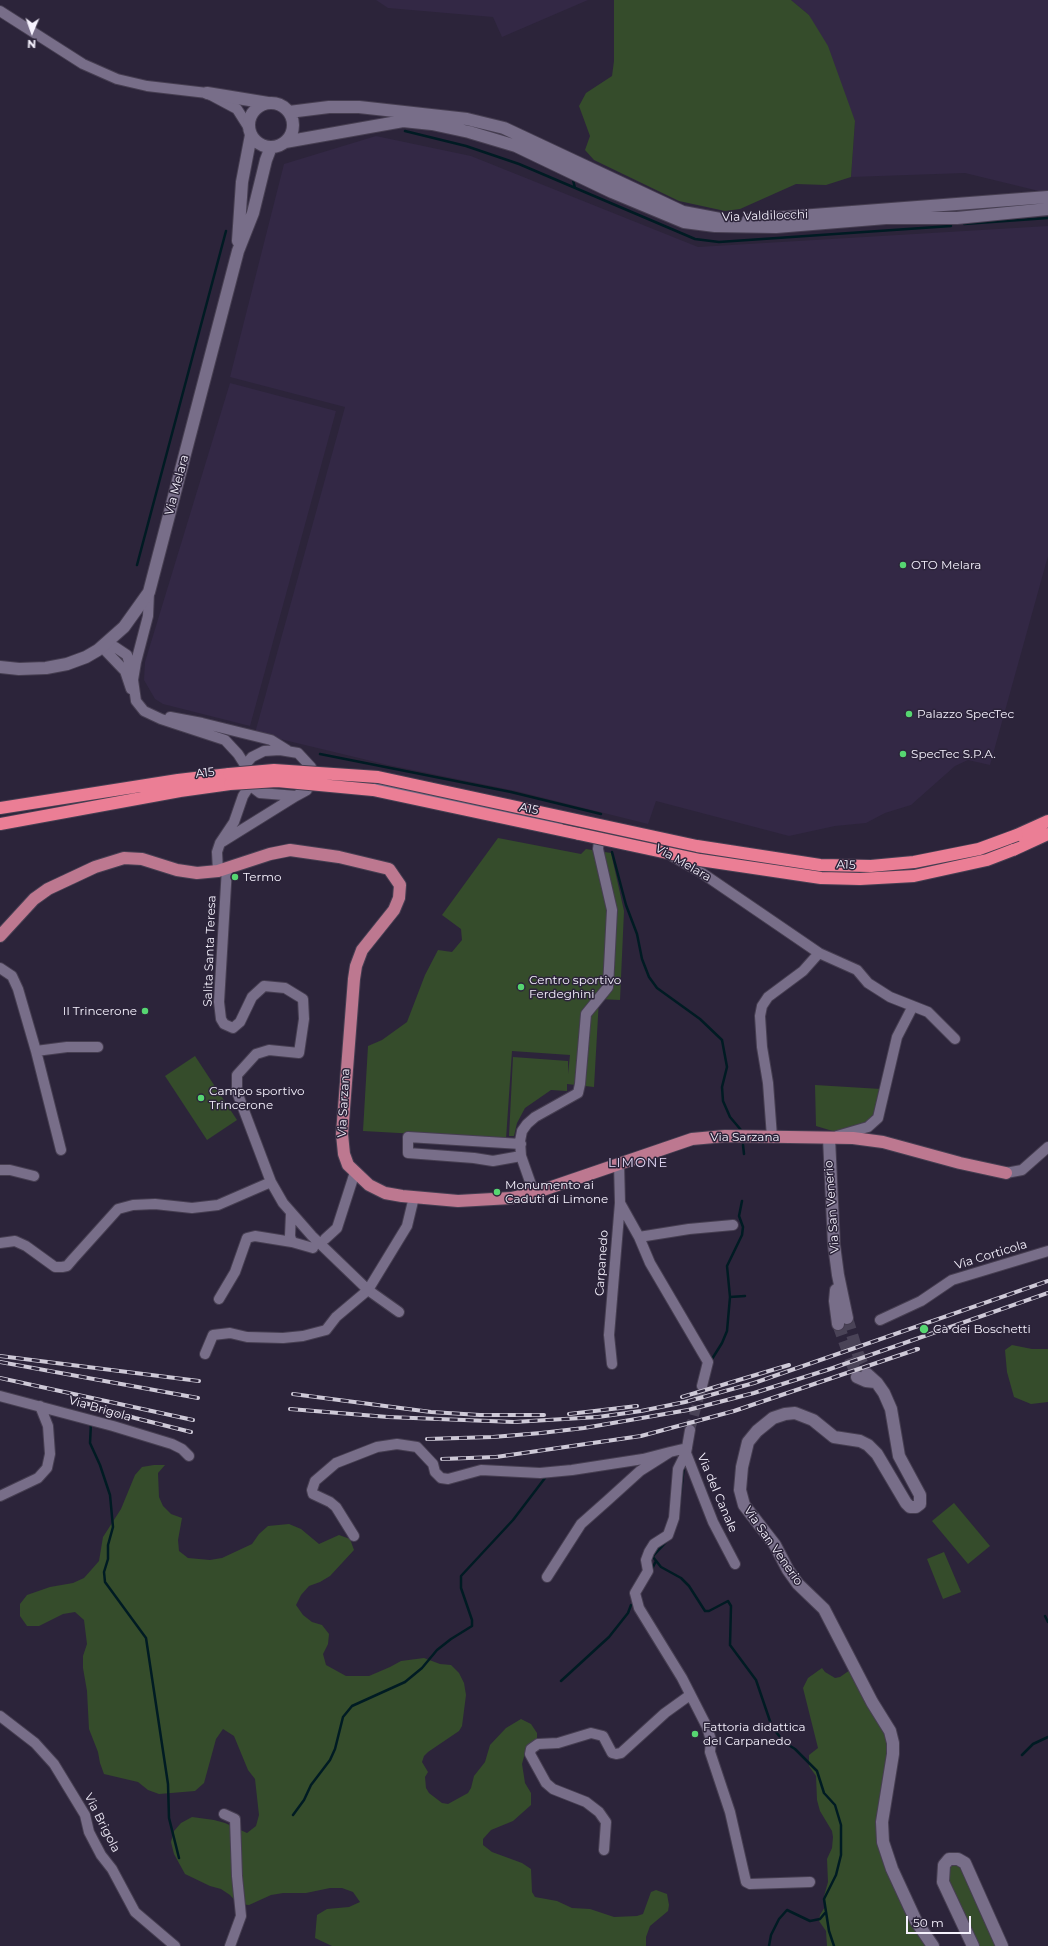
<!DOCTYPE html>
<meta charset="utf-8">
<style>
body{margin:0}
#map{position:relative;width:1048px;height:1946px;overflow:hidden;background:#2c243a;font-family:Montserrat,sans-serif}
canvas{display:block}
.north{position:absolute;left:12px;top:12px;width:40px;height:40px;-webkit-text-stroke:3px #2c243a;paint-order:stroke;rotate:182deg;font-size:11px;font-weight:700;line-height:16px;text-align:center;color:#f5f1fd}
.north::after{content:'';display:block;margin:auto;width:14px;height:18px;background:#f5f1fd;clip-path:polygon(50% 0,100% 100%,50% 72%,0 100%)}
.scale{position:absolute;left:906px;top:1916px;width:65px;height:18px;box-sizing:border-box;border:2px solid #f5f1fd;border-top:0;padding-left:5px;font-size:12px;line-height:14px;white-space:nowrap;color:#f5f1fd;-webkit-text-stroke:3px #2c243a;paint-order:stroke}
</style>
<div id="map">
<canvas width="1048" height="1946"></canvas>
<div class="north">N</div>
<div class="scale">50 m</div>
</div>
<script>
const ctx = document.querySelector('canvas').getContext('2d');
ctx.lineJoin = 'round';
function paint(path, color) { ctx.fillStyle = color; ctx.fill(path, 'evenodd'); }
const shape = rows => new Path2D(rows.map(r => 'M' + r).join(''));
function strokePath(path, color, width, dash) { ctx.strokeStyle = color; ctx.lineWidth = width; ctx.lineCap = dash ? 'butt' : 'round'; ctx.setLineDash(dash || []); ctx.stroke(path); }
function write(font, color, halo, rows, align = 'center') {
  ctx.font = font + ' Montserrat,sans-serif'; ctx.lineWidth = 3; ctx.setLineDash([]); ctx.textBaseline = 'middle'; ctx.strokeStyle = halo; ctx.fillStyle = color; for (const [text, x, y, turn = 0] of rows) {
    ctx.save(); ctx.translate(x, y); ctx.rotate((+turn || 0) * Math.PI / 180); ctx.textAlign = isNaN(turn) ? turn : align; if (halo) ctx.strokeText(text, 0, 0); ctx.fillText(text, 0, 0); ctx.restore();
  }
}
paint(shape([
 [376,0,588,0,502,37,493,17,388,8],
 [791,0,1048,0,1048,190,1043,192,965,173,851,177,855,121,809,15],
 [376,136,471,156,698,247,1048,226,1048,556,990,765,968,760,955,766,911,805,885,813,866,823,835,826,789,836,656,801,648,824,516,791,388,765,255,733,345,407,230,377,284,164],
 [230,383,336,411,250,726,163,704,155,699,144,680,145,662]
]), '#332845');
paint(shape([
 [614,0,791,0,809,15,828,46,855,121,851,177,826,185,796,184,740,209,725,211,679,201,594,160,585,150,590,136,579,106,586,93,612,76,614,61],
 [498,838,581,854,586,849,611,853,624,911,620,1000,599,999,594,1087,567,1084,567,1091,551,1090,525,1108,517,1123,514,1136,509,1136,513,1057,568,1061,568,1074,570,1055,512,1051,506,1139,363,1131,368,1046,382,1040,407,1022,425,975,438,950,452,952,462,940,461,929,442,915],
 [195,1056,237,1120,207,1140,165,1076],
 [815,1085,881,1089,875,1112,869,1124,836,1132,816,1126],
 [1012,1345,1032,1349,1048,1349,1048,1402,1031,1404,1014,1397,1007,1372,1005,1350],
 [154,1465,165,1465,158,1473,159,1497,163,1506,171,1514,182,1518,178,1540,179,1551,188,1558,210,1560,222,1558,252,1544,259,1534,268,1526,289,1524,301,1529,319,1544,339,1535,350,1539,354,1550,330,1576,320,1582,309,1586,301,1595,296,1605,303,1615,312,1622,322,1625,329,1634,328,1644,323,1654,326,1665,346,1676,369,1676,390,1667,401,1661,424,1658,440,1664,451,1665,459,1673,464,1683,466,1695,462,1726,459,1731,428,1752,424,1756,422,1762,428,1772,425,1777,426,1788,429,1793,442,1803,448,1804,468,1793,471,1788,474,1776,485,1762,490,1745,506,1728,521,1719,531,1724,537,1733,537,1739,534,1745,525,1753,522,1764,525,1783,531,1793,531,1805,513,1821,491,1830,483,1839,483,1845,492,1852,522,1863,531,1869,532,1892,535,1897,557,1901,572,1908,590,1909,614,1917,637,1916,643,1914,651,1892,656,1890,667,1894,669,1905,668,1911,650,1926,646,1937,646,1946,332,1946,315,1938,317,1915,327,1909,349,1907,360,1902,353,1892,342,1888,330,1888,306,1893,283,1893,271,1895,249,1905,238,1904,230,1895,221,1889,210,1886,185,1874,174,1854,171,1842,174,1831,181,1823,192,1817,214,1820,225,1823,247,1833,256,1826,259,1815,255,1779,248,1770,234,1736,223,1729,216,1739,204,1783,195,1791,159,1794,148,1790,138,1782,104,1774,100,1763,98,1752,89,1729,87,1691,83,1668,83,1656,87,1644,84,1620,75,1612,63,1614,39,1626,27,1626,20,1616,20,1604,27,1595,50,1587,73,1583,84,1578,92,1569,99,1561,103,1537,121,1509,135,1475,142,1467],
 [954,1503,990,1546,968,1564,932,1521],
 [944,1552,961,1592,943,1599,927,1559],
 [822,1668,825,1672,835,1678,840,1677,850,1670,886,1733,888,1754,877,1822,928,1946,827,1946,826,1931,819,1921,820,1915,826,1905,823,1900,828,1882,827,1859,832,1848,833,1837,832,1831,820,1811,817,1800,816,1776,809,1766,809,1755,818,1748,803,1688,808,1678],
 [959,1864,997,1946,978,1946,948,1880,950,1865]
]), '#354c2b');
strokePath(shape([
 [405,131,466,146,519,164,695,239,719,242,951,226],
 [573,180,575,188],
 [964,224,1048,218],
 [137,565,226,231],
 [320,754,511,792,601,814],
 [612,852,626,905,637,934,642,959,649,977,657,988,700,1019,722,1040,727,1067,722,1087,723,1101,730,1117,741,1130],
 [743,1145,744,1154],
 [730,1297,745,1296],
 [712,1359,722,1343,727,1331,730,1297,727,1266,742,1235,743,1227,739,1216,742,1201],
 [91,1423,90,1443,100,1465,110,1495,113,1527,108,1545,108,1559,104,1572,105,1582,146,1638,168,1784,169,1818,179,1858],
 [678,1518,684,1465],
 [668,1540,654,1555,653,1557,661,1567,681,1578,689,1586,705,1611,709,1611,728,1601,731,1606,730,1645,756,1680,772,1727,784,1742,795,1749,817,1771,824,1793,835,1805,841,1825,841,1855,836,1875,824,1899,829,1931,834,1946],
 [652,1569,656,1561],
 [1045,1616,1048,1622],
 [561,1681,609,1637,628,1613,631,1605],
 [1022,1755,1033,1744,1048,1737],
 [293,1815,304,1800,311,1785,330,1760,335,1749,343,1717,352,1706,405,1682,422,1668,437,1650,451,1639,472,1626,472,1620,461,1588,461,1576,513,1520,545,1478],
 [769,1946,771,1935,779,1919,787,1910,810,1921,820,1919,825,1913]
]), '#001b23', 2.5);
strokePath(shape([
 [690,1430,702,1386]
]), '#4a4357', 10, [10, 5]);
strokePath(shape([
 [847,1318,858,1354,867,1374],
 [838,1324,857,1377]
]), '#4a4357', 12, [12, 6]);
const street = shape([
 [0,11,83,64,117,79,147,86,207,93,237,109,249,128],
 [149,592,148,616,136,662,133,680,136,701,144,711,161,719,225,740,238,754,245,765],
 [105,645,115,647,127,655,132,672],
 [102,647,125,671,131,689],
 [170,717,202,723,271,740,287,750],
 [280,750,298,753,311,767,307,790,296,796,260,793,243,780,245,765,252,757,264,751,280,750],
 [344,780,400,788,558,823],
 [222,842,296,796],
 [672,856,702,873,819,953,857,970,868,983,890,997,928,1012,955,1039],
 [227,868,219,1002,221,1019,224,1024,233,1028,240,1022,252,997,264,986,285,988,303,999,304,1019,299,1053,269,1050,256,1054,237,1075,237,1092,271,1182,283,1203,312,1236,368,1290,399,1312],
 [218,871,217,852,220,843,234,822,243,796,250,785],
 [0,968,12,976,18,989,36,1051,61,1150],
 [36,1051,67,1047,98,1047],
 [837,1136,868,1127,878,1118,897,1037,913,1006],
 [772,1137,768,1083,762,1047,760,1016,762,1006,768,997,803,971,819,953],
 [521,1144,408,1137,408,1153,474,1158,493,1161,521,1156,534,1193],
 [521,1156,520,1141,522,1131,527,1124,535,1117,578,1093,580,1084,586,1014,608,987,612,910,598,849,600,833],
 [0,1170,10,1170,34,1176],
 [1006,1173,1022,1170,1048,1147],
 [620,1203,639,1237,650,1263,708,1362,702,1386],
 [639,1237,689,1229,733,1225],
 [325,1239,337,1228,355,1172],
 [292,1242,313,1248],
 [0,1243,15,1241,26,1246,55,1267,62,1267,67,1266,73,1259,118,1209,133,1205,155,1204,192,1208,218,1205,271,1182],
 [219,1299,235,1272,247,1238,255,1236,292,1242,290,1236,291,1213],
 [880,1320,921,1301,952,1280,1048,1251],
 [205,1354,213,1335,230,1333,247,1337,283,1338,303,1336,326,1330,336,1317,368,1290,407,1226,414,1197],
 [612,1364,609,1335,620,1203,619,1164],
 [0,1396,113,1426,172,1444,182,1449,189,1456],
 [690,1430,686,1453,713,1522,735,1564],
 [686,1453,678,1469,674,1518,668,1535,654,1544,649,1552,646,1560,648,1571,635,1593,639,1608,682,1678,707,1727,711,1740,710,1752,730,1812,746,1882,750,1884,810,1882],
 [0,1496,38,1478,47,1468,50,1454,48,1426,40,1406],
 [354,1536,336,1507,330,1502,313,1494,312,1490,315,1481,336,1463,377,1447,397,1444,417,1447,433,1464,435,1472,441,1478,448,1479,481,1470,540,1473,572,1470,643,1459,670,1452],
 [547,1577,581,1524,608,1500,640,1471,670,1452,687,1448],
 [0,1716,35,1743,54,1764,85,1815,89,1832,101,1855,112,1869,135,1912,175,1946],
 [224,1814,235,1819,237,1876,241,1916,230,1946],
 [604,1850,606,1822,599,1812,586,1802,553,1789,546,1783,530,1754,531,1749,538,1744,558,1743,591,1733,603,1736,612,1753,616,1754,621,1753,665,1713,690,1695]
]);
const secondary = shape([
 [207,93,268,103],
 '249 125a22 22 0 1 1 44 0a22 22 0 1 1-44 0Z',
 [289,112,329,107,359,107,467,119,504,128,683,212,720,219],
 [285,142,403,121,432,124,469,132,516,146,612,192,684,222,715,226,776,227,886,218,957,218,1048,209],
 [748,220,1048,197],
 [238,241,242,182,251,135],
 [0,667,19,669,46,668,67,664,86,657,98,650,124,627,149,592,238,251,253,213,266,160,271,147],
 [829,1138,834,1245,838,1275,847,1318],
 [836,1290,835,1301,838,1324],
 [867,1374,877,1383,884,1393,891,1409,899,1456,920,1495,920,1504,916,1507,910,1507,906,1503,877,1454,868,1445,860,1441,834,1437,813,1420,795,1413,785,1414,773,1418,757,1431,748,1442,742,1467,740,1490,744,1505,775,1545,788,1570,798,1584,824,1609,872,1702,890,1731,893,1743,893,1754,882,1822,883,1842,892,1869,916,1921,933,1946],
 [857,1377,866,1381,875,1382],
 [973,1946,943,1882,944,1865,949,1859,958,1859,965,1863,1002,1946]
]);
const primary = shape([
 [0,936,34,899,48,889,95,867,124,858,142,859,177,870,197,873,218,871,270,854,290,850,339,857,389,869,400,885,399,898,394,910,362,950,356,966,354,979,342,1134,344,1154,348,1165,369,1185,385,1193,402,1196,458,1201,511,1198,534,1193,692,1139,725,1136,853,1138,883,1142,960,1163,1006,1173]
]);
const highway = shape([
 [373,790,579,834],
 [0,808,178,780,229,774],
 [0,824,180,791,230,784],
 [1017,835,1048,821],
 [1013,850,1048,834]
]);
strokePath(street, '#463e51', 12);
strokePath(secondary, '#463e51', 14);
strokePath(primary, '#463e51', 14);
strokePath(highway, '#463e51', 14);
strokePath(street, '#786e89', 10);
strokePath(secondary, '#786e89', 12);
strokePath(primary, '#bd7890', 12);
strokePath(highway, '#eb7e95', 12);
const rail = shape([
 [0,1356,199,1381],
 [0,1362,198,1398],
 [0,1378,193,1420],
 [293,1394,431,1412,480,1415,544,1415],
 [682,1397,789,1365],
 [78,1401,135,1418,191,1432],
 [290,1409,388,1417,514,1422,598,1417,641,1411,685,1402,754,1383,1048,1281],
 [569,1414,637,1406],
 [427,1439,493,1437,541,1433,584,1428,688,1410,754,1393,830,1369,1048,1293],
 [442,1459,496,1457,641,1436,734,1411,918,1349,916,1349]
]);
strokePath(rail, '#cec9d7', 4);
strokePath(rail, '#2c243a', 2.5, [8]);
const highwayBridge = shape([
 [229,774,274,770,378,777,697,846,820,865,871,866,914,862,979,849,1017,835],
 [230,784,277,781,373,790],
 [579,834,700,860,821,878,860,879,914,876,987,860,1013,850]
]);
strokePath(highwayBridge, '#463e51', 14, []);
strokePath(highwayBridge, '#eb7e95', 12);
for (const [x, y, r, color] of [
 [903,565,4,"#56d671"],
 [909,714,4,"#56d671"],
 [903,754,4,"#56d671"],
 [235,877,4,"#56d671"],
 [521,987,4,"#56d671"],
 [145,1011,4,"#56d671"],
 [201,1098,4,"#56d671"],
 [497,1192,4,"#56d671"],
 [924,1329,5,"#56d671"],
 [695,1734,4,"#56d671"]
]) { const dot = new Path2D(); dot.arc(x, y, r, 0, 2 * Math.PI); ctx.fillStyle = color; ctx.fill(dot); strokePath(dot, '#2c243a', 1.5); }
write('12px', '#f5f1fd', '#2c243a', [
 ["Via Valdilocchi",765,216,-2],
 ["Via Melara",177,485,-75],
 ["A15",205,773,-7],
 ["A15",529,809,12],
 ["Via Melara",683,863,30],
 ["A15",846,865,2],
 ["Salita Santa Teresa",210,951,-88],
 ["Via Sarzana",344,1103,-87],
 ["Via Sarzana",745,1137],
 ["Via San Venerio",832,1207,-94],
 ["Via Corticola",991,1255,-17],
 ["Carpanedo",602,1263,-86],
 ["Via Brigola",100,1409,16],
 ["Via del Canale",717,1493,67],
 ["Via San Venerio",773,1546,55],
 ["Via Brigola",102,1823,63]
]);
write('12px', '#f5f1fd', '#2c243a', [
 ["OTO Melara",911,565],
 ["Palazzo SpecTec",917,714],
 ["SpecTec S.P.A.",911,754],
 ["Termo",243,877],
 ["Centro sportivo",529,980],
 ["Ferdeghini",529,994],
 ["Il Trincerone",137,1011,"right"],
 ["Campo sportivo",209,1091],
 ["Trincerone",209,1105],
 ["Monumento ai",505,1185],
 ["Caduti di Limone",505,1199],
 ["Cà dei Boschetti",933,1329],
 ["Fattoria didattica",703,1727],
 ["del Carpanedo",703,1741]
], 'left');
ctx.letterSpacing = '1px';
write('13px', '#e1d7f5', '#2c243a', [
 ["LIMONE",638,1163]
]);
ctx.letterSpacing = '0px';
</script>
